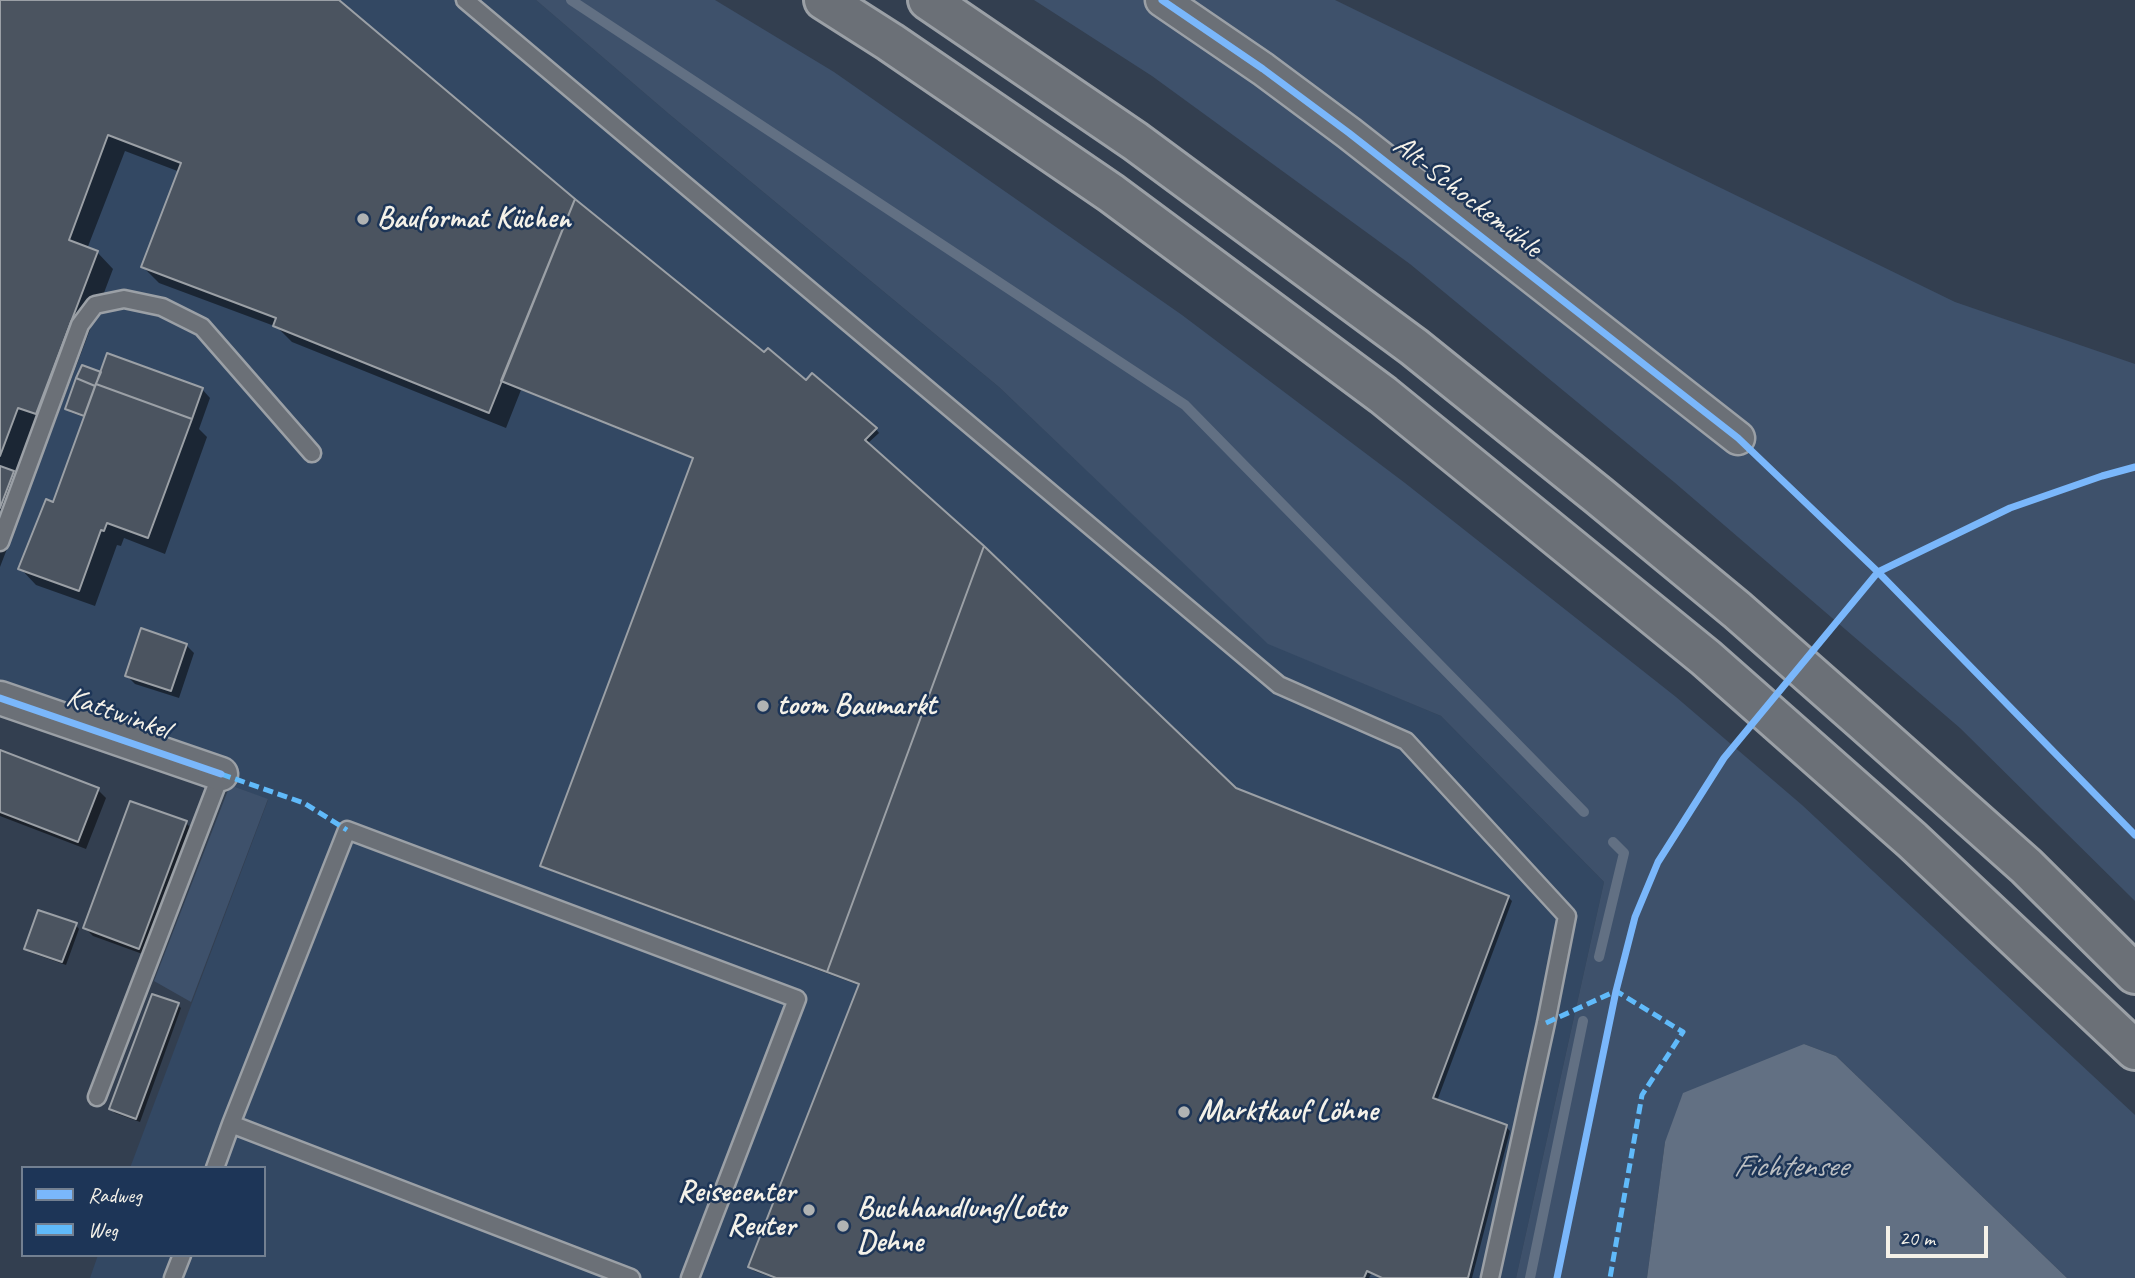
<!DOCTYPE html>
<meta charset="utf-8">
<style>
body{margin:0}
#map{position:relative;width:2135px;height:1278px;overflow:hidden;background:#333f50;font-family:Caveat,sans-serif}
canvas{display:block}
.legend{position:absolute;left:21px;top:1166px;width:245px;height:91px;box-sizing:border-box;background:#1d3557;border:2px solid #738091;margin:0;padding:9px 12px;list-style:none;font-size:21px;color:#f4f1e8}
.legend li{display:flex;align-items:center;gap:14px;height:35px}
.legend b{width:35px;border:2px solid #738091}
.scale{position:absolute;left:1886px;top:1226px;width:102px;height:32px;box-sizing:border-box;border:4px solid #f4f1e8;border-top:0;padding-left:9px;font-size:21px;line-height:24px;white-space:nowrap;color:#f4f1e8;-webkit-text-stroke:5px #1d3557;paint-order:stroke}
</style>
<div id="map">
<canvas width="2135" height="1278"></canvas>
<ul class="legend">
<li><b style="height:9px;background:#7ab7fb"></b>Radweg</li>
<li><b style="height:9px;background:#60bafa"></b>Weg</li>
</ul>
<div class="scale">20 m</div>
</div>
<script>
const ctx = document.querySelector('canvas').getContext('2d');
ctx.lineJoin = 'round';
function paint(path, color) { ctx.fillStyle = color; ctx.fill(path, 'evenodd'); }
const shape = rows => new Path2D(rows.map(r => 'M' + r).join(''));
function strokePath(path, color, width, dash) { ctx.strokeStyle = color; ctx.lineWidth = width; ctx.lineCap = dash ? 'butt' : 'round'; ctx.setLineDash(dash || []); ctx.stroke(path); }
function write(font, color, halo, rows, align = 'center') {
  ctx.font = font + ' Caveat,sans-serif'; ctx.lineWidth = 5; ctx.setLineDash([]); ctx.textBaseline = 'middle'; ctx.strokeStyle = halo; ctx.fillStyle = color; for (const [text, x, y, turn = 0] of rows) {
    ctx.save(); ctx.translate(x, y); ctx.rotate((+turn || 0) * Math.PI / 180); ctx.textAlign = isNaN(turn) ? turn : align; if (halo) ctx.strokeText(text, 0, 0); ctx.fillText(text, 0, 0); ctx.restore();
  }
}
paint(shape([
 [0,0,536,0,669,114,999,387,1268,643,1441,716,1604,882,1516,1278,90,1278,98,1255,264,1255,264,1168,130,1168,268,800,0,692]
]), '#334863');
paint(shape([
 [536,0,715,0,834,72,1182,315,1405,483,1676,697,1802,805,2135,1115,2135,1278,2067,1278,1836,1056,1804,1044,1665,1142,1647,1278,1516,1278,1604,882,1441,716,1268,644,999,387,669,114],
 [1034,0,1335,0,1955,302,2135,364,2135,901,1960,728,1674,482,1410,264,1152,76],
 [230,785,268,799,191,1002,154,981]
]), '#3e516b');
paint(shape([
 [1804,1044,1836,1056,2067,1278,1647,1278,1665,1142,1683,1093]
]), '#627083');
paint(shape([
 [0,0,336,0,574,200,764,354,876,429,879,433,867,444,1235,790,1508,897,1512,901,1437,1101,1506,1127,1510,1131,1472,1278,1381,1278,1371,1274,1369,1278,773,1278,754,1271,750,1267,861,986,546,869,543,865,694,459,521,390,506,428,292,342,277,327,159,283,143,267,180,172,125,151,87,249,97,252,113,269,52,430,35,423,15,475,30,489,0,567],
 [100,373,202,389,210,398,199,429,207,437,165,554,124,538,121,546,117,545,95,606,36,585,20,568,54,505,86,418,70,412,67,408],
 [186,645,194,653,179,698,135,684,127,676],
 [0,752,98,790,106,798,86,849,0,816],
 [186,823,194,831,148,956,93,936,85,928],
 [76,925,79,929,66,965,29,952,26,948],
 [178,1005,181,1008,140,1122,115,1113,111,1109]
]), '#0007');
strokePath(shape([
 [571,0,1185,405,1584,812],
 [1599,957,1624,853,1613,842],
 [1530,1278,1583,1021]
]), '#627083', 10);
const building = shape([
 [0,0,339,0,575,199,489,413,273,326,276,318,141,267,181,163,108,135,69,240,98,251,36,414,18,408,0,456,0,0],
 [575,199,764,352,768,348,806,380,812,373,877,428,865,440,984,546,827,972,540,866,693,458,501,381,575,199],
 [107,353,203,388,192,419,96,384,107,353],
 [82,365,101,372,95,386,76,378,82,365],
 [76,378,95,386,84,416,65,409,76,378],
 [96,384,192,419,148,538,107,523,104,531,101,530,79,591,18,569,46,499,53,502,96,384],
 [0,466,14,471,0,508,0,466],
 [984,546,1236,788,1509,896,1433,1098,1507,1125,1468,1278,1382,1278,1367,1271,1364,1278,776,1278,748,1267,859,984,827,972,984,546],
 [141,628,187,644,171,691,125,676,141,628],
 [0,750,99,788,78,842,0,812,0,750],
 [130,801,187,821,139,949,83,928,130,801],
 [38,910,77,923,62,962,24,949,38,910],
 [152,994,179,1003,136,1119,109,1109,152,994]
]);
paint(building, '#4b5460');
strokePath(building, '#9ba0a6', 2);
const lane = shape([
 [465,0,1279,685,1406,741,1567,916,1546,1023,1490,1278],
 [0,542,80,325,95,305,124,299,162,307,202,327,312,453],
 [97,1097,221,774],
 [231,1124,347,830,797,999,690,1278],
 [215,1168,231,1124,631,1278],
 [173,1278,182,1255]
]);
const street = shape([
 [1162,0,1263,69,1349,133,1738,438],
 [0,698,221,774]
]);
const highway = shape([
 [824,0,890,42,1111,193,1383,395,1706,658,1912,840,2135,1050],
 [928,0,1135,141,1414,347,1599,496,1737,610,1863,721,2026,866,2135,974]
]);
strokePath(lane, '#9ba0a6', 21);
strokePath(street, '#9ba0a6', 37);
strokePath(highway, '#9ba0a6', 44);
strokePath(lane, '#6b7077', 16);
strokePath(street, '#6b7077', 32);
strokePath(highway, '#6b7077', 38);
strokePath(shape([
 [221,774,304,803,347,830],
 [1546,1023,1616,991,1683,1032,1642,1095,1610,1278]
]), '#60bafa', 5, [10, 5]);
strokePath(shape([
 [1162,0,1263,69,1349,133,1738,438,1878,572,2135,835],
 [0,698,221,774],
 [1557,1278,1616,991,1635,917,1658,862,1724,758,1878,572,2010,508,2102,476,2135,467]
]), '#7ab7fb', 7);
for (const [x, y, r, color] of [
 [363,219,7,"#b0b3b3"],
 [763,706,7,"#b0b3b3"],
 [1184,1112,7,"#b0b3b3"],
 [809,1210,7,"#b0b3b3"],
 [843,1226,7,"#b0b3b3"]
]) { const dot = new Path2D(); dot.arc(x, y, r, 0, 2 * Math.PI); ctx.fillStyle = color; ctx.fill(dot); strokePath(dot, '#1d3557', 2.5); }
write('30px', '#f4f1e8', '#1d3557', [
 ["Alt-Schockemühle",1467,197,38],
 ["Kattwinkel",118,714,19]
]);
write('bold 30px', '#f4f1e8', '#1d3557', [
 ["Bauformat Küchen",377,219],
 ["toom Baumarkt",777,706],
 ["Marktkauf Löhne",1198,1112],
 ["Reisecenter",795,1193,"right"],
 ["Reuter",795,1227,"right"],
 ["Buchhandlung/Lotto",857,1209],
 ["Dehne",857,1243]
], 'left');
write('italic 32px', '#bcbfc2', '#1d3557', [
 ["Fichtensee",1790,1168]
]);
</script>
